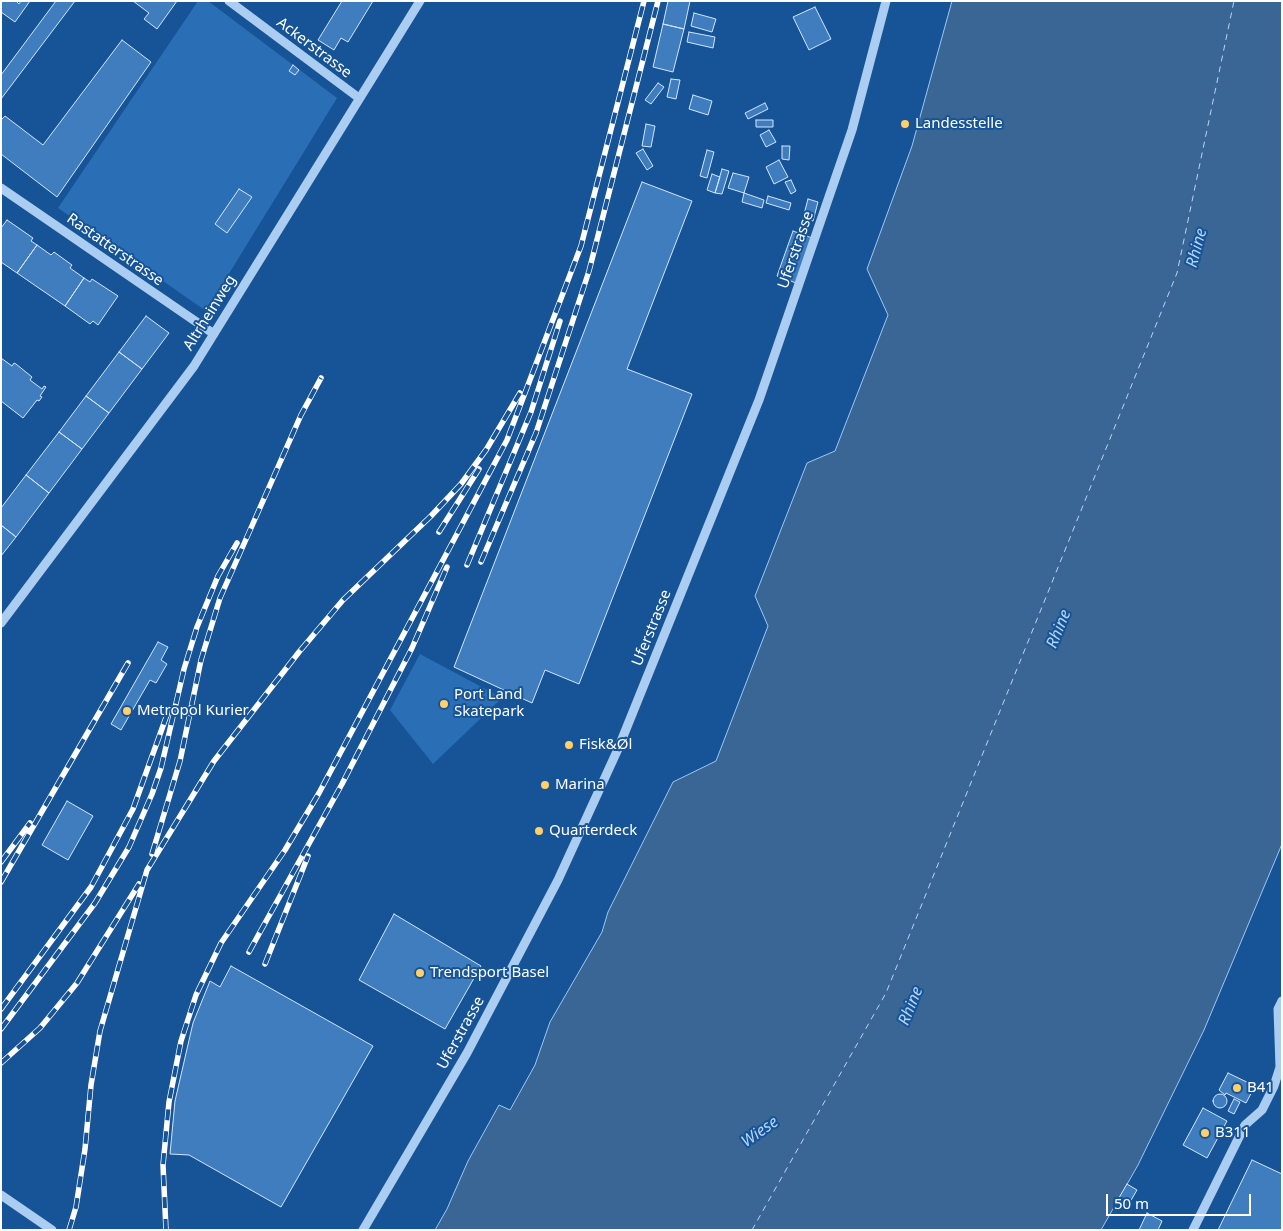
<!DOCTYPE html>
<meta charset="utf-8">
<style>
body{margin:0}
#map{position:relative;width:1283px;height:1231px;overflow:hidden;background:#175497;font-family:"Noto Sans",sans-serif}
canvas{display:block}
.frame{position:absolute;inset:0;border:2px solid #fff;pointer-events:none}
.scale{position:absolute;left:1106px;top:1194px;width:145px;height:22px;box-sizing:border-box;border:2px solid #fff;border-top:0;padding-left:6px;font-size:15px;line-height:18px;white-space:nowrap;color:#fff;-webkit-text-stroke:4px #175497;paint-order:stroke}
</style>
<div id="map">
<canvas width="1283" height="1231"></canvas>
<div class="frame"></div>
<div class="scale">50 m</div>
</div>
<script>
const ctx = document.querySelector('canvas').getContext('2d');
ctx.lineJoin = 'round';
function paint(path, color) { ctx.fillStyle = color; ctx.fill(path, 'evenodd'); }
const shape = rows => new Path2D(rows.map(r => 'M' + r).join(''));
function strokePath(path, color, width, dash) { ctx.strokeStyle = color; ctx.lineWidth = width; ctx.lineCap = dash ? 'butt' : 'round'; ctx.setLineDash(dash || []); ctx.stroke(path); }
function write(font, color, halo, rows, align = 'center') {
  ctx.font = font + ' "Noto Sans",sans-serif'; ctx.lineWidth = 4; ctx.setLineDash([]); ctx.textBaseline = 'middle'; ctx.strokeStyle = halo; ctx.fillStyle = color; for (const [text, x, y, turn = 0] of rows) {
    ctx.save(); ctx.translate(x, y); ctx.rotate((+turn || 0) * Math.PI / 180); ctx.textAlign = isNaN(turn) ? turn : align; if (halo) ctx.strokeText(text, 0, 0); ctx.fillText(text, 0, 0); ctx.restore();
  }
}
paint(shape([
 [198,1,208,1,337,98,206,311,58,208],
 [420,654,502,698,433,764,390,710]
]), '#2a6eb6');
const water = shape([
 [952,1,1282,1,1282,844,1204,1030,1138,1165,1101,1230,435,1230,447,1209,468,1161,499,1105,510,1110,535,1065,550,1022,602,932,608,912,673,782,716,761,768,626,755,596,807,463,835,451,888,315,867,269,912,146,952,1]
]);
paint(water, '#3a6696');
strokePath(water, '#9cc8f4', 1);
strokePath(shape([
 [752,1230,886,993,1177,273,1234,1]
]), '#b6d7f8', 1, [6, 5]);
const building = shape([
 [1,1,16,1,19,4,21,1,30,1,15,22,1,12,1,1],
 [56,1,75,1,1,99,1,75,56,1],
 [133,1,177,1,157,29,144,19,149,13,133,1],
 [342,1,373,1,348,42,341,38,334,50,318,40,342,1],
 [668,1,690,1,684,29,663,24,668,1],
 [815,7,831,39,809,50,793,17,815,7],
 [694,13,716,19,712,32,691,26,694,13],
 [663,24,684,29,673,72,653,67,663,24],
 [689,32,715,37,713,48,687,42,689,32],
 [122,40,151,62,57,197,1,154,1,120,5,116,43,145,122,40],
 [293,65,299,70,295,75,289,71,293,65],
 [671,79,680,80,676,99,667,97,671,79],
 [658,83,664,87,651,104,645,100,658,83],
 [693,95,712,101,708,115,689,109,693,95],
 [765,103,768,109,748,119,745,113,765,103],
 [756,120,773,120,773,127,756,127,756,120],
 [646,124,655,126,651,147,642,146,646,124],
 [769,130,776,142,766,147,760,135,769,130],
 [782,146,790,146,789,160,782,159,782,146],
 [643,149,653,166,647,170,636,153,643,149],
 [707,150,714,152,707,178,700,176,707,150],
 [779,160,788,177,774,184,766,167,779,160],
 [722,169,729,171,722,194,715,193,722,169],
 [733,173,749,177,744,193,728,188,733,173],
 [712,174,720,177,715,193,707,190,712,174],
 [791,180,796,191,791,194,785,182,791,180],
 [642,182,692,201,627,369,692,394,579,684,545,670,532,703,454,667,642,182],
 [239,189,252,197,227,233,215,224,239,189],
 [744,193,764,200,762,208,742,202,744,193],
 [768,196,791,203,789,210,766,203,768,196],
 [808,199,818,202,813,221,803,218,808,199],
 [7,220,33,238,31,241,37,245,17,273,1,262,1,228,7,220],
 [793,231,812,238,796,283,777,276,793,231],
 [37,245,51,255,54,252,72,265,70,268,84,278,65,306,17,273,37,245],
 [84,278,90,282,92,279,118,296,98,325,93,321,90,324,65,306,84,278],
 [146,316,169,333,142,369,119,352,146,316],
 [119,352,142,369,109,413,86,396,119,352],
 [1,358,12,366,14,363,16,364,32,377,30,380,42,389,44,386,46,387,40,396,42,397,39,401,37,400,23,418,1,401,1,358],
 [86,396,109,413,82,449,59,432,86,396],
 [59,432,82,449,49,493,26,475,59,432],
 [26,475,49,493,16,537,1,525,1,508,26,475],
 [1,525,16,537,1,556,1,525],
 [158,642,168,647,161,660,167,664,156,683,150,680,121,730,111,724,158,642],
 [67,801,93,816,68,860,42,845,67,801],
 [394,914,481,966,445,1029,359,980,394,914],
 [231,966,373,1046,281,1207,189,1155,170,1154,175,1101,193,1023,210,981,220,987,231,966],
 [1228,1073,1255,1086,1246,1103,1226,1093,1225,1095,1219,1090,1228,1073],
 '1213 1101a7 7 0 1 1 14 0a7 7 0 1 1-14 0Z',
 [1234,1099,1240,1102,1234,1114,1228,1111,1234,1099],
 [1203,1108,1227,1121,1207,1158,1183,1145,1203,1108],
 [1252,1160,1282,1174,1282,1230,1218,1230,1252,1160],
 [1127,1184,1137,1190,1126,1209,1116,1203,1127,1184],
 [1147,1213,1162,1221,1158,1230,1139,1230,1147,1213]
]);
paint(building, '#407dbf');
strokePath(building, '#d1e6fc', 1);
strokePath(shape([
 [229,1,359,98],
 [1,188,214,334],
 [1,623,194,366,420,1],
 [1,1195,52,1230],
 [363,1230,467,1053,558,880,618,749,759,400,852,130,886,1],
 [1193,1230,1245,1125,1262,1110,1274,1086,1280,1067,1278,1009,1282,1001]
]), '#aacdf1', 9);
const rail = shape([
 [439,532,479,469],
 [481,562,536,433,589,271,658,1],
 [467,565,531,412,560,321],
 [152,854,180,761,201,660,220,598,301,415,321,378],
 [1,862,30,823],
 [1,882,128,663],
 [249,952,342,784,412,648,447,567],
 [265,964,308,856],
 [1,1009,91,887,133,809,168,712],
 [1,1029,95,903,129,847,152,794,161,768,184,669,197,627,218,576,237,543],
 [1,1063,40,1028,77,983,139,884],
 [69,1230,76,1207,85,1149,91,1085,100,1031,147,870,214,761,299,652,343,600,431,516,461,484,486,450,520,393],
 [166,1230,163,1165,169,1102,181,1041,196,995,221,943,285,850,319,793,507,440,581,246,644,1]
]);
strokePath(rail, '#fff', 5.5);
strokePath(rail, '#175497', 4, [11]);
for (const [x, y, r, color] of [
 [905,124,5,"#ffcf6a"],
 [444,704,5,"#ffcf6a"],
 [127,711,5,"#ffcf6a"],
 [569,745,5,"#ffcf6a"],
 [545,785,5,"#ffcf6a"],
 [539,831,5,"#ffcf6a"],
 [420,973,5,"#ffcf6a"],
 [1237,1088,5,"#ffcf6a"],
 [1205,1133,5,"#ffcf6a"]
]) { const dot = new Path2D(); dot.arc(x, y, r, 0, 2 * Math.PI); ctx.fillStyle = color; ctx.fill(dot); strokePath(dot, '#175497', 2); }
write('15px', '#fff', '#175497', [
 ["Ackerstrasse",314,48,37],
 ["Rastatterstrasse",115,250,35],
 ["Uferstrasse",796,250,-71],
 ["Altrheinweg",210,313,-58],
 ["Uferstrasse",652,628,-68],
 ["Uferstrasse",461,1033,-61]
]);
write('15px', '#fff', '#175497', [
 ["Landesstelle",915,124],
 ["Port Land",454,695],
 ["Skatepark",454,712],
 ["Metropol Kurier",137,711],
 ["Fisk&Øl",579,745],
 ["Marina",555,785],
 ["Quarterdeck",549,831],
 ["Trendsport Basel",430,973],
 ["B41",1247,1088],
 ["B311",1215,1133]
], 'left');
write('italic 16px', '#b6d7f8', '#175497', [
 ["Rhine",1197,248,-75],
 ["Rhine",1059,629,-68],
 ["Rhine",911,1006,-68],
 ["Wiese",760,1132,-35]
]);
</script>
